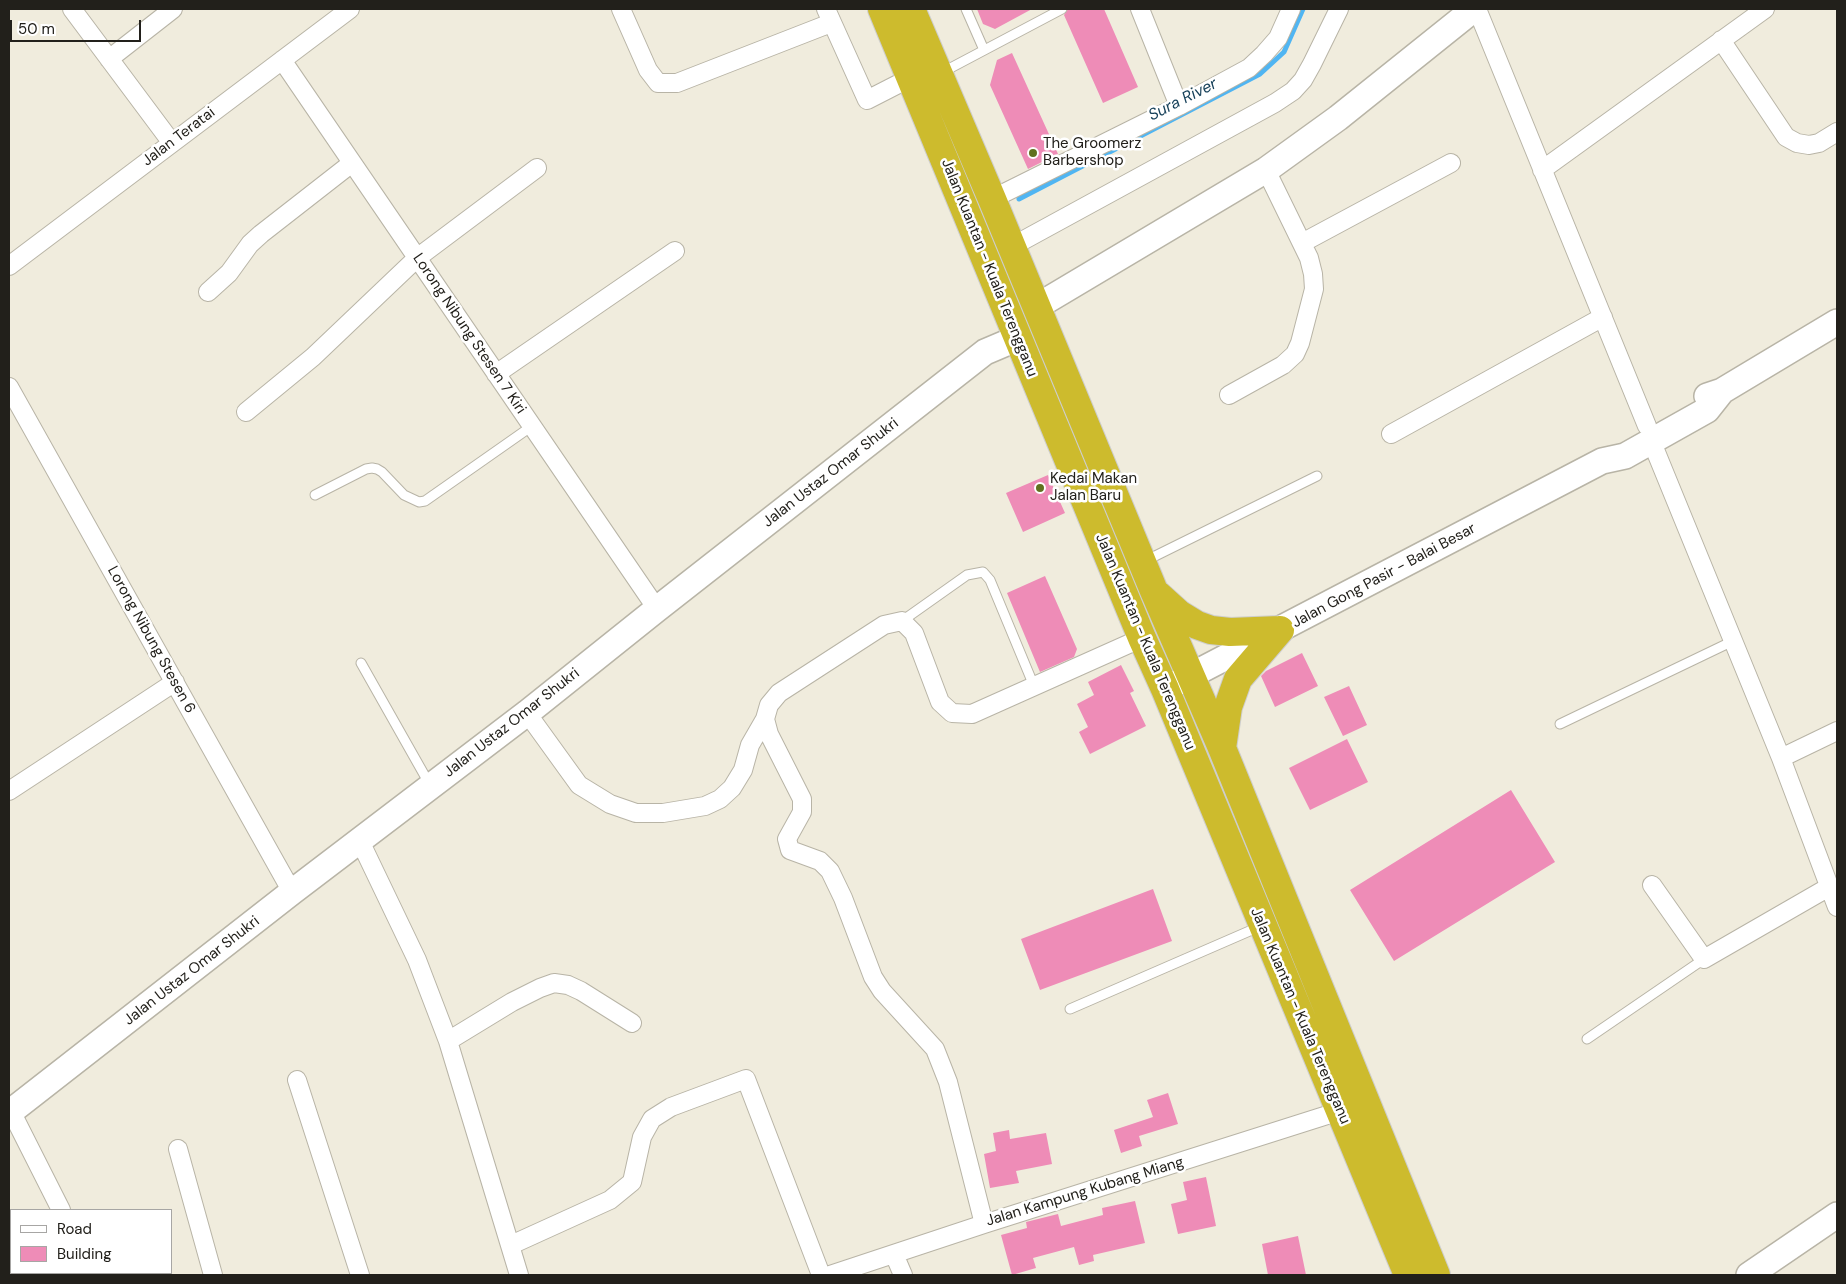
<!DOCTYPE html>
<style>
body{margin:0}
#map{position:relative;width:1846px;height:1284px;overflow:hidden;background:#f0ecdd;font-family:"DM Sans",sans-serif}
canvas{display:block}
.frame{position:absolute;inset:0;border:10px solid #22201b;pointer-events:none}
.legend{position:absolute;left:10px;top:1209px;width:162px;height:65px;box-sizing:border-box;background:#fff;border:1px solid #a7a6a4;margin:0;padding:6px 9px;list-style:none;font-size:15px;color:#22201b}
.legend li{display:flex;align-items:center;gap:10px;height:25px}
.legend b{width:25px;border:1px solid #a7a6a4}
.scale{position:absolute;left:10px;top:20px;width:131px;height:22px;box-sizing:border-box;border:2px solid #22201b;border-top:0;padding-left:6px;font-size:15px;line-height:18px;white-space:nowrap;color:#22201b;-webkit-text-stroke:4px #fff;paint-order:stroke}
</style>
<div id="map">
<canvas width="1846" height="1284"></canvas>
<div class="frame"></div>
<ul class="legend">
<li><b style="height:6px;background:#fff"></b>Road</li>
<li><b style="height:14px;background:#ee8cb7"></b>Building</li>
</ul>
<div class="scale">50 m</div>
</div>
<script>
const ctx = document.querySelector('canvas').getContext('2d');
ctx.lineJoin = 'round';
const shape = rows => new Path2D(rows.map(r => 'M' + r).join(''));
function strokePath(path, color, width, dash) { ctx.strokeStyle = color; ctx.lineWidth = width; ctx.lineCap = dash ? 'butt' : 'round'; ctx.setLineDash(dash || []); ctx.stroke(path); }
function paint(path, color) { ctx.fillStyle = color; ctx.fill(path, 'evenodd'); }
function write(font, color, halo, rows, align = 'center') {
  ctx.font = font + ' "DM Sans",sans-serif'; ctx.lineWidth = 5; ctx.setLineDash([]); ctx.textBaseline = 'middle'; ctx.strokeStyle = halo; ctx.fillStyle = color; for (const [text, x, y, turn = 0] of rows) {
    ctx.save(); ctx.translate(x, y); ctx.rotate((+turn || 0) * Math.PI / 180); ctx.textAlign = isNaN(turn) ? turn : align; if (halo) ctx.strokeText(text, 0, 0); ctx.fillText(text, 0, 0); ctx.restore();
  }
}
strokePath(shape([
 [1019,199,1260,74,1284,52,1303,9]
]), '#50b5f2', 5);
paint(shape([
 [977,9,1032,9,995,29,983,24],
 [1068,9,1104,9,1138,87,1103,103,1064,15],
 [1012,53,1058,154,1028,169,990,85,997,60],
 [1048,475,1065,513,1023,532,1006,493],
 [1045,576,1077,649,1074,657,1040,672,1007,593],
 [1302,653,1318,686,1275,707,1261,676,1266,671],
 [1121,665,1134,691,1130,693,1146,726,1090,754,1079,732,1088,727,1077,704,1094,695,1088,682],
 [1349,686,1367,725,1343,736,1324,697],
 [1347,739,1368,782,1310,810,1289,768],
 [1511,790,1555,862,1394,961,1350,890],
 [1153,889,1172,941,1040,990,1021,939],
 [1168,1093,1178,1124,1139,1136,1142,1146,1121,1153,1114,1130,1153,1117,1147,1100],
 [1009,1130,1010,1139,1046,1133,1052,1164,1016,1171,1019,1183,990,1188,984,1154,996,1151,993,1133],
 [1206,1177,1216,1226,1178,1234,1171,1204,1187,1200,1183,1182],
 [1135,1201,1145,1243,1093,1255,1094,1261,1079,1265,1074,1247,1033,1258,1036,1268,1012,1275,1001,1235,1027,1228,1026,1222,1058,1214,1061,1226,1103,1215,1102,1208],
 [1298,1236,1306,1275,1268,1275,1262,1244]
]), '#ee8cb7');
const lane = shape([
 [966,9,984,50],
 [941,73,1062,9],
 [315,495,366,469,372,468,377,469,382,472,404,495,419,502,425,501,532,426],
 [1145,561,1317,476],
 [902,621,967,575,983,572,990,580,1034,686],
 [361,663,430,785],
 [1560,724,1733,641],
 [1070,1009,1261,926],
 [1587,1039,1704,959]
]);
const street = shape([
 [72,9,172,143],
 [621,9,648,70,658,83,677,83,831,23],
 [826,9,867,100,910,78],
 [1140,9,1179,106],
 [1477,9,1647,426],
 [1721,40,1786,137,1797,143,1809,145,1819,143,1837,132],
 [109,59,173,9],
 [282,60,657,609],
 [1542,170,1765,9],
 [992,199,1179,106,1249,68,1264,54,1278,38,1291,9],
 [1302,243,1451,163],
 [1011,247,1275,103,1293,91,1303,80,1312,64,1339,9],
 [9,266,350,9],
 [208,292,229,273,250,244,261,234,352,163],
 [496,374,675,251],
 [9,387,292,892],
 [1229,395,1283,365,1295,354,1300,343,1314,289,1313,274,1309,258,1266,170],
 [246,412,313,357,417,258,537,168],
 [1391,434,1603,317],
 [1651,440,1781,758,1837,907],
 [527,713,579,785,610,804,636,813,663,813,705,806,720,799,732,788,743,770,750,745,765,719],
 [1781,758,1837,731],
 [9,791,175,682],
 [360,841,417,960,448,1041,519,1275],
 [1652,885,1704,959,1829,887],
 [448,1041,512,1002,540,988,554,983,568,985,581,991,632,1023],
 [297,1080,360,1275],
 [11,1111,61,1210],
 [178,1149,213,1275],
 [984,1224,948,1082,935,1049,882,991,873,977,843,898,830,871,820,861,790,850,787,839,802,812,802,799,769,734,765,719,769,705,779,693,884,625,902,621,914,633,940,702,952,713,972,714,1142,638],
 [511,1245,610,1200,632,1182,642,1137,652,1119,671,1107,746,1079,821,1275],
 [894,1254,903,1275],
 [93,1273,94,1275],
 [830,1275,984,1224,1340,1111]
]);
const secondary = shape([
 [1036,307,1266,170,1338,118,1474,9],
 [1707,396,1722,391,1837,322],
 [1165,689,1602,461,1625,456,1707,410,1722,391],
 [9,1113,292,892,527,713,657,609,985,352,1018,338],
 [1749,1275,1837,1215]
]);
const highway = shape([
 [882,9,1142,638,1165,689,1408,1275],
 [911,9,992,199,1154,591,1222,748,1436,1275],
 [1158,595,1179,614,1197,625,1211,630,1230,632,1280,630],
 [1222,748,1228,707,1238,679,1280,630]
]);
strokePath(lane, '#b8b4a6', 11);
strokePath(street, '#b8b4a6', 20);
strokePath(secondary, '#b8b4a6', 28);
strokePath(highway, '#cececd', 30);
strokePath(lane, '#fff', 9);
strokePath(street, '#fff', 18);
strokePath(secondary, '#fff', 25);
strokePath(highway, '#cdbb2d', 28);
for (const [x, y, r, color] of [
 [1033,153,5,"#60711e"],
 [1040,488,5,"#60711e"]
]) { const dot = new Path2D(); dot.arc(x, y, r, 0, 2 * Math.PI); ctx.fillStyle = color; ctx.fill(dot); strokePath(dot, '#fff', 2); }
write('15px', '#22201b', '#fff', [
 ["Jalan Teratai",179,137,-37],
 ["Jalan Kuantan - Kuala Terengganu",989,268,68],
 ["Lorong Nibung Stesen 7 Kiri",469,334,56],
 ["Jalan Ustaz Omar Shukri",831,473,-38],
 ["Jalan Gong Pasir - Balai Besar",1384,576,-28],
 ["Lorong Nibung Stesen 6",151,640,61],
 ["Jalan Kuantan - Kuala Terengganu",1145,642,67],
 ["Jalan Ustaz Omar Shukri",512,723,-38],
 ["Jalan Ustaz Omar Shukri",192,971,-38],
 ["Jalan Kuantan - Kuala Terengganu",1300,1016,67],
 ["Jalan Kampung Kubang Miang",1085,1192,-17]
]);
write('15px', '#22201b', '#fff', [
 ["The Groomerz",1043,144],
 ["Barbershop",1043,161],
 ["Kedai Makan",1050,479],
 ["Jalan Baru",1050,496]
], 'left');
write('italic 16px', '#17415a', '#fff', [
 ["Sura River",1183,100,-27]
]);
</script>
